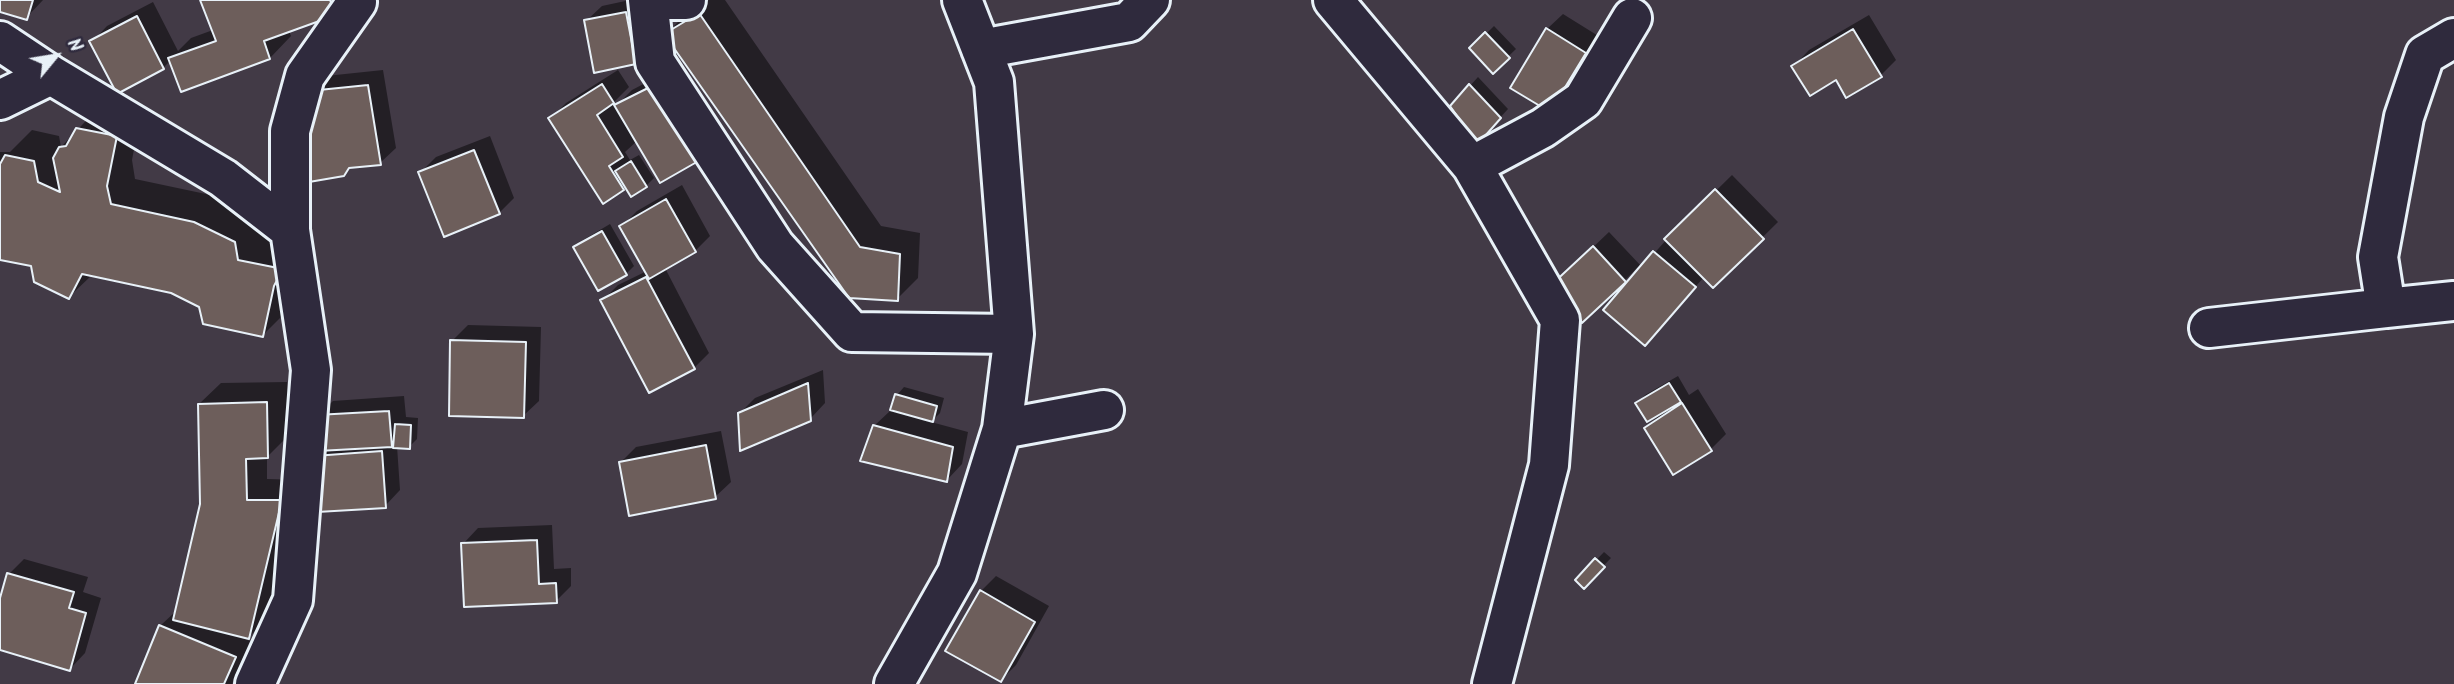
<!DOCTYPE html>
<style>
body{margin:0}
#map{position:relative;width:2454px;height:684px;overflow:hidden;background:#423a46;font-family:Kalam,sans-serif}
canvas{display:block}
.north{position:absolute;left:21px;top:21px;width:70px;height:70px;-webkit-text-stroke:5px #2f2a3d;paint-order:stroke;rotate:60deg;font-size:19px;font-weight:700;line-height:28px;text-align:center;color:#e8f1f8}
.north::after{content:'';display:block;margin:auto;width:24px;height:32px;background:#e8f1f8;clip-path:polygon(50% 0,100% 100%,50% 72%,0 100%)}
</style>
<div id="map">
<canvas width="2454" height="684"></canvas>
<div class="north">N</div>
</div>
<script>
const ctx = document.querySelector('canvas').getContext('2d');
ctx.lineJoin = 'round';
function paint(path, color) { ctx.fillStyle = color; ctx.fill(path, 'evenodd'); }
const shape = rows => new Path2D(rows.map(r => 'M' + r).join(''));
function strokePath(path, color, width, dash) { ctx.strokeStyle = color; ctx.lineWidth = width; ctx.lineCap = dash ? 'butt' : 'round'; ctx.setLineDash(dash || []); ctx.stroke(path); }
paint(shape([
 [0,0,43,0,26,18,0,10],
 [202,0,349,0,289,31,291,36,270,58,171,60,163,68,92,42,107,26,153,2,178,51,191,38,213,30],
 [630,0,650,47,635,63,586,21,602,6],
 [709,0,725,0,881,226,920,233,918,278,897,299,666,34,687,13],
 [1563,14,1600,37,1565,95,1550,110,1547,29],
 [1869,15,1896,60,1881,75,1847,95,1837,78,1794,66,1809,50],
 [1494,26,1516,49,1493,71,1471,49],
 [676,67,637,141,625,152,630,160,639,155,654,178,646,186,626,186,623,189,551,118,566,103,618,70,629,87,614,102,616,106,632,90],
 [383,70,396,148,380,163,351,166,343,174,310,91,326,76],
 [1478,77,1508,109,1484,135,1452,106],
 [103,103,141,112,132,160,135,179,220,197,259,217,263,235,306,244,288,310,263,335,171,291,92,275,69,297,33,264,0,259,0,152,10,152,32,130,59,136,61,147],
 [490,136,514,198,499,213,420,173,436,157],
 [1732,175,1778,222,1713,286,1704,277,1645,344,1641,268,1638,267,1625,280,1567,272,1609,232,1642,267,1667,239],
 [682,185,710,236,695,251,665,268,709,353,694,368,603,300,618,285,647,271,622,226,637,211],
 [610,224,634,266,626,274,575,248,583,240],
 [468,325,541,327,539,401,523,416,452,341],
 [823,370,825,403,810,419,739,414,755,398],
 [1678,376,1689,395,1698,389,1726,434,1711,449,1646,428,1660,414,1638,403,1645,395],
 [287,382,289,435,267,457,267,479,302,480,270,616,249,637,241,635,240,637,250,641,232,684,137,684,160,626,176,611,202,504,199,404,221,383],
 [904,387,944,398,940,413,931,422,968,432,962,464,947,480,874,426,890,411,892,411,897,395],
 [404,396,406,417,418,418,417,439,409,447,397,446,400,490,385,506,319,510,317,416,333,401],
 [721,431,731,482,715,497,621,462,636,447],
 [552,525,554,569,571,568,571,586,556,601,463,544,478,528],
 [1604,552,1611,558,1584,586,1577,580],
 [24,559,88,577,83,592,101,598,85,653,70,669,0,649,0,605,9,574],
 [996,576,1049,606,1016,665,1001,680,981,591]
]), '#0007');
const building = shape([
 [0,0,33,0,27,20,0,12,0,0],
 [200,0,330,0,336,15,264,41,270,59,181,92,168,58,216,41,200,0],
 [626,12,636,64,594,73,584,20,626,12],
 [699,13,860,247,900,254,898,301,849,298,664,34,699,13],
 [137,16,164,69,117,94,89,41,137,16],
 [1546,28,1586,53,1550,112,1510,88,1546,28],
 [1853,29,1882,77,1846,98,1836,80,1810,96,1791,66,1853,29],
 [1485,32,1510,58,1493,74,1469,48,1485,32],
 [660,82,709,155,660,183,614,105,660,82],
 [602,84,614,103,597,115,623,157,609,166,624,190,603,204,548,118,602,84],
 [1469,84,1501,118,1477,145,1450,106,1469,84],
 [368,85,381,165,349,168,344,176,309,182,309,91,368,85],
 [76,128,117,136,107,186,111,204,194,222,235,242,238,260,283,269,274,286,263,337,203,324,199,307,171,293,82,274,69,299,34,282,31,266,0,260,0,164,5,155,34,161,38,182,60,192,53,158,59,147,66,146,76,128],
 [474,150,500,214,444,237,418,172,474,150],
 [631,161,647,187,631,197,615,171,631,161],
 [1715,189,1764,239,1713,288,1664,239,1715,189],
 [666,199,696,252,649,279,619,226,666,199],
 [602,231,627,275,598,291,573,247,602,231],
 [1593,246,1626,282,1582,323,1549,287,1593,246],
 [1653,251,1696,287,1645,346,1603,310,1653,251],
 [646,277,695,369,649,393,600,300,646,277],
 [450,340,526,342,524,418,449,416,450,340],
 [808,383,811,421,740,451,738,413,808,383],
 [1669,383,1681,402,1647,422,1635,403,1669,383],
 [895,394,937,406,933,422,890,410,895,394],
 [267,402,268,458,246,459,247,500,282,500,249,639,173,620,200,504,198,404,267,402],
 [1682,403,1712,451,1673,475,1644,428,1682,403],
 [389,411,392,447,318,451,316,415,389,411],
 [395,424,411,425,410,449,393,448,395,424],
 [873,425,953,447,947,482,860,461,873,425],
 [706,445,716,499,629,516,619,462,706,445],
 [382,451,386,508,317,512,314,456,382,451],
 [537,540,539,584,556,583,557,603,464,607,461,543,537,540],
 [1595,558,1605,567,1584,589,1575,580,1595,558],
 [7,573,74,592,69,608,86,613,70,671,0,650,0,598,7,573],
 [980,590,1035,622,1001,682,945,651,980,590],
 [159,625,236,657,224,684,135,684,159,625]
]);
paint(building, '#6d5e5b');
strokePath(building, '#e8f1f8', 2);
const minor = shape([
 [648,0,655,62,775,246,852,332,1014,334],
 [658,0,686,0],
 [1333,0,1472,166,1560,320,1549,465,1492,684],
 [0,41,51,75,223,178,290,230,311,370,293,600,255,684],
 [981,49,1129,22,1150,0],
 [0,100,51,75],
 [1472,166,1543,128,1583,100,1632,18],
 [290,230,290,131,305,76,357,2],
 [2386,308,2454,301],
 [2209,328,2386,308,2378,257,2404,117,2425,55,2454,38],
 [1002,429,1104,410],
 [894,684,957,573,1002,429,1014,334,994,82,962,0]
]);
strokePath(minor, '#e8f1f8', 44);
strokePath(minor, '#2f2a3d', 38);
</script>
